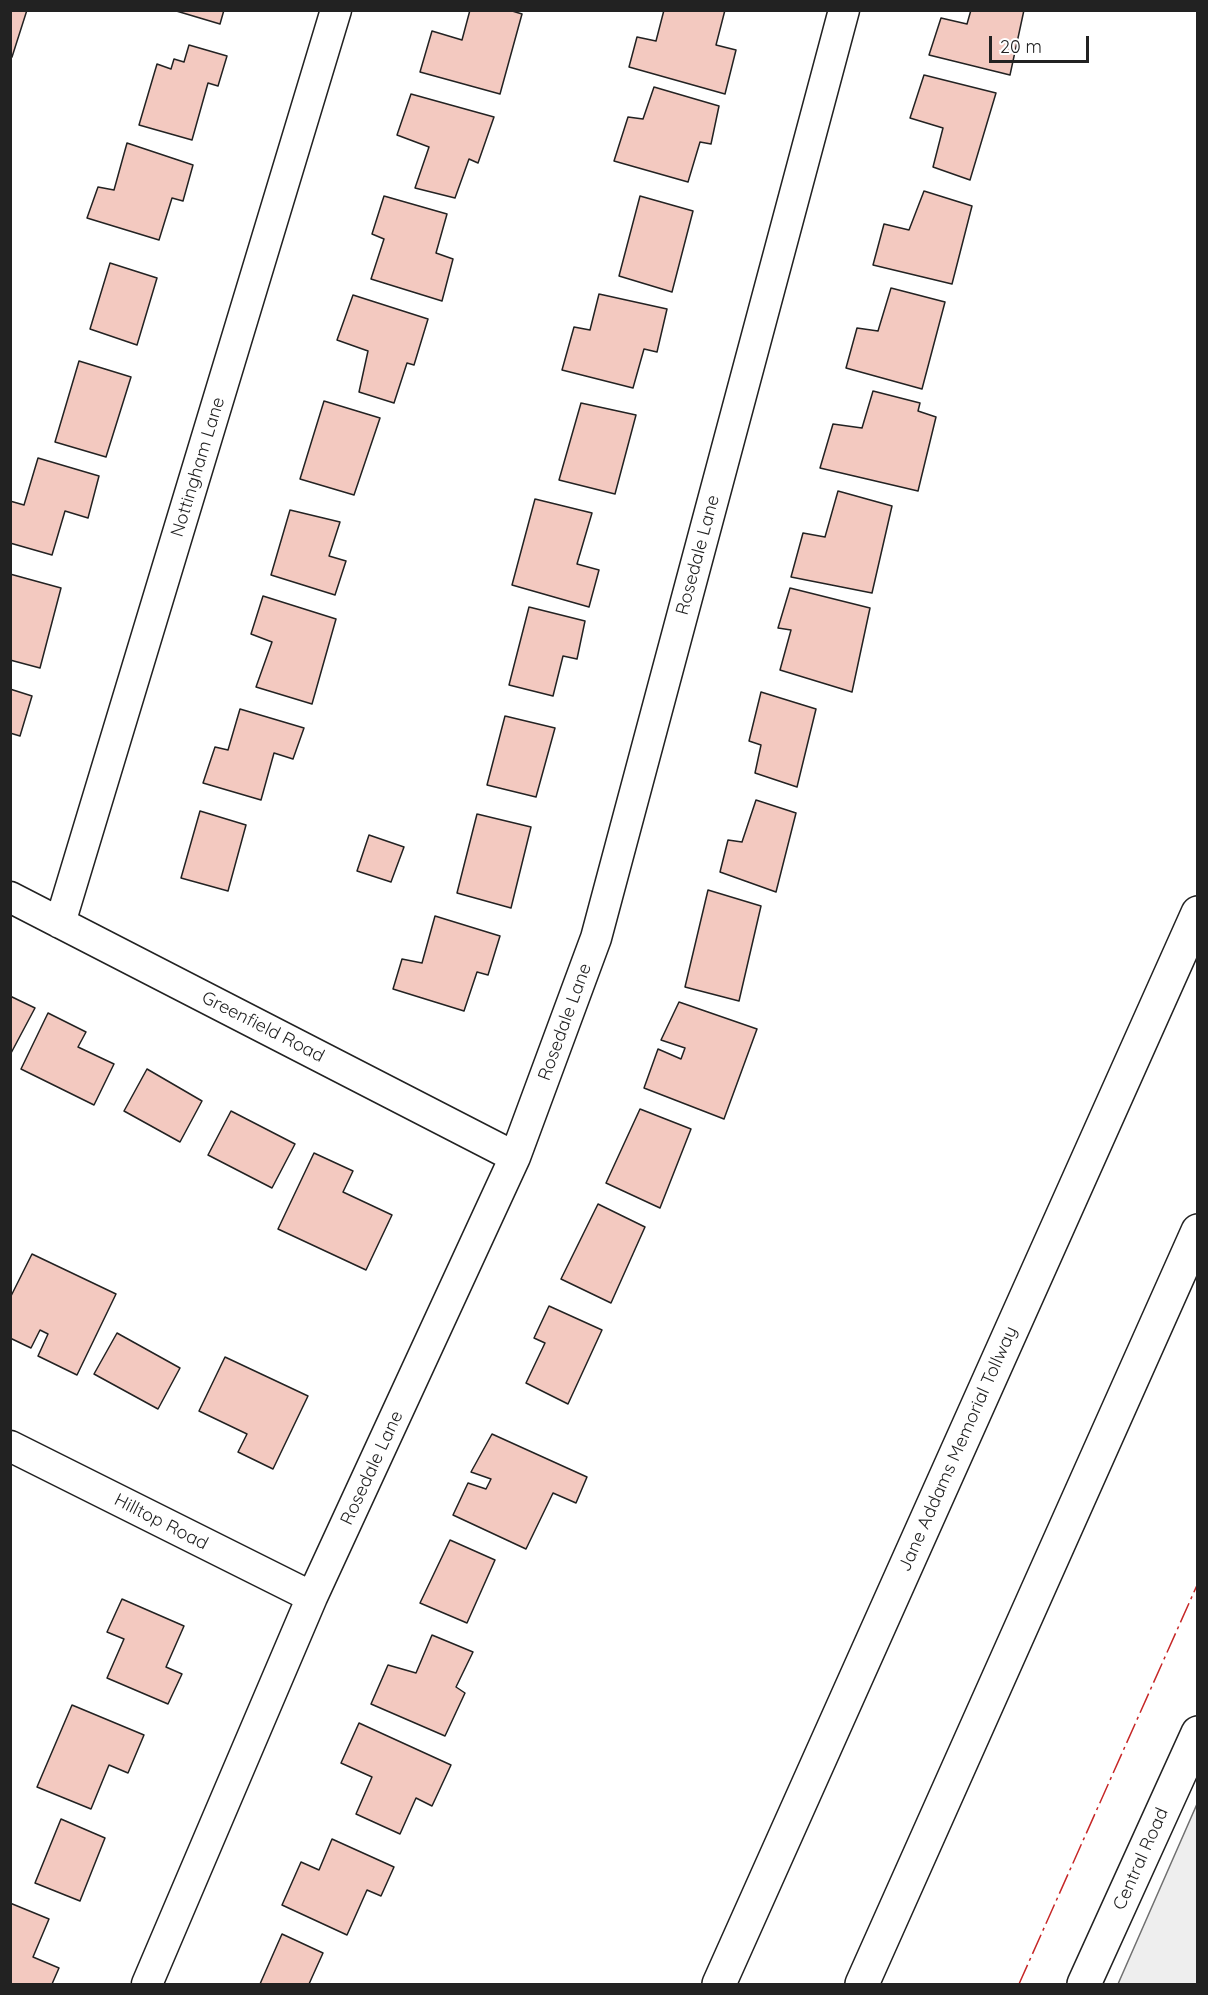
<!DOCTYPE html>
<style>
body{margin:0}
#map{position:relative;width:1208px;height:1995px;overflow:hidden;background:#fff;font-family:Quicksand,sans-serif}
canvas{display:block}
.frame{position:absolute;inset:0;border:12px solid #222;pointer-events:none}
.scale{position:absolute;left:989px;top:36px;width:100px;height:27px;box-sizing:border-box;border:3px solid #222;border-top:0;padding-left:8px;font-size:18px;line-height:21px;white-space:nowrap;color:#222;-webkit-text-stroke:4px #fff;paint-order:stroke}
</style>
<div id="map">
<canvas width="1208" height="1995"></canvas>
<div class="frame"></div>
<div class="scale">20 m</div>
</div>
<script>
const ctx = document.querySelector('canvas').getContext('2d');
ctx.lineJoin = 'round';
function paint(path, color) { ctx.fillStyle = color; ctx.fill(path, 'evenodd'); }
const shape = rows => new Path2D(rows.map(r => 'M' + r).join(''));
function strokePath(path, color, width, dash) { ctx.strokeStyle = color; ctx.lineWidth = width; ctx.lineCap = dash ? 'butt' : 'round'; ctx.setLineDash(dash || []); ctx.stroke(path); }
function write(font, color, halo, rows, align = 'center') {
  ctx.font = font + ' Quicksand,sans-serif'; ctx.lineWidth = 4.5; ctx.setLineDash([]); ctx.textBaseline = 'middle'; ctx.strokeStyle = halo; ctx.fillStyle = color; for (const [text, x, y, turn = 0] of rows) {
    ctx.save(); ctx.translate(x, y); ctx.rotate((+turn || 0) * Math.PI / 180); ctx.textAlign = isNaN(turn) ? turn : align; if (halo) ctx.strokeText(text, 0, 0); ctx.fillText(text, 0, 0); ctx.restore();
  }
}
const green = shape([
 [1197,1804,1197,1984,1118,1984,1197,1804]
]);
paint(green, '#eee');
strokePath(green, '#6f6f6f', 1.5);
const building = shape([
 [10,10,27,10,12,57,10,57,10,10],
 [173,10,224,10,220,24,173,10],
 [470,10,509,10,522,14,500,94,420,72,432,31,462,40,470,10],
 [664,10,725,10,716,45,736,50,725,94,629,67,637,37,656,41,664,10],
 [971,10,1024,10,1010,75,929,55,941,18,967,24,971,10],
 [189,45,227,56,218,86,208,83,192,140,139,125,157,64,171,69,174,59,184,62,189,45],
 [924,75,996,93,970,180,933,167,943,128,910,118,924,75],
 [654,87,719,106,711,144,700,142,688,182,614,161,628,117,643,119,654,87],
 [411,94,494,117,478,163,469,159,455,198,415,188,429,147,397,135,411,94],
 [127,143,193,165,183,201,172,198,159,240,87,218,98,187,114,190,127,143],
 [924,191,972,206,952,284,873,265,884,224,909,230,924,191],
 [384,196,447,214,436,253,453,259,442,301,371,279,384,239,372,234,384,196],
 [640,196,693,211,672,292,619,276,640,196],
 [110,263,157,278,137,345,90,329,110,263],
 [891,288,945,302,922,389,846,368,857,328,878,331,891,288],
 [599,294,667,309,657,352,644,349,633,388,562,370,574,327,590,330,599,294],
 [353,295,428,319,414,365,407,363,394,403,359,392,368,351,337,340,353,295],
 [79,361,131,377,106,457,55,442,79,361],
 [873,391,920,403,918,411,936,417,918,491,820,468,833,424,862,428,873,391],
 [324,401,380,418,354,495,300,479,324,401],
 [581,403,636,415,615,494,559,480,581,403],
 [38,458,99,476,88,518,65,511,52,555,10,543,10,501,24,505,38,458],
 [838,491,892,506,872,593,791,577,803,533,825,537,838,491],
 [535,499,592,513,577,564,599,570,589,607,512,585,535,499],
 [290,510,340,522,329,556,346,561,335,595,271,575,290,510],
 [10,574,61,588,40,668,10,660,10,574],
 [790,588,870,608,852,692,780,670,791,630,778,628,790,588],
 [263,596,336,619,312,704,256,687,272,642,251,634,263,596],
 [529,607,585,621,577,659,563,656,553,696,509,685,529,607],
 [10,689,32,696,20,736,10,733,10,689],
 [761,692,816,709,797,787,755,773,761,745,749,741,761,692],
 [240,709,304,728,293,759,274,753,261,800,203,783,215,747,228,750,240,709],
 [505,716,555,728,536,797,487,785,505,716],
 [756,800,796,813,776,892,720,872,728,840,742,842,756,800],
 [200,811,246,825,228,891,181,878,200,811],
 [477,814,531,827,511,908,457,893,477,814],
 [369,835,404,847,391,882,357,871,369,835],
 [708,890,761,906,739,1001,685,987,708,890],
 [435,916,500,936,488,975,477,972,464,1011,393,989,402,959,422,963,435,916],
 [10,996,35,1008,10,1055,10,996],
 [679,1002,757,1029,724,1119,644,1088,658,1049,681,1059,685,1048,661,1040,679,1002],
 [48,1013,86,1032,78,1047,114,1064,94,1105,21,1069,48,1013],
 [147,1069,202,1101,180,1142,124,1111,147,1069],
 [640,1109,691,1129,660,1208,606,1183,640,1109],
 [231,1111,295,1144,272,1188,208,1155,231,1111],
 [314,1153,353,1171,343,1192,392,1215,366,1270,278,1229,314,1153],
 [598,1204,645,1227,611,1303,561,1279,598,1204],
 [32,1254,116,1294,77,1375,38,1356,48,1334,40,1330,31,1348,10,1338,10,1298,32,1254],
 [549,1306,602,1330,568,1404,526,1383,545,1343,534,1338,549,1306],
 [117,1333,180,1368,158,1409,94,1374,117,1333],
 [225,1357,308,1396,273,1469,238,1452,247,1434,199,1411,225,1357],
 [492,1434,587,1477,576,1503,553,1493,526,1549,453,1515,468,1483,486,1489,491,1479,471,1472,492,1434],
 [450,1540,495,1560,467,1623,420,1603,450,1540],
 [122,1599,184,1626,166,1667,182,1674,168,1704,107,1678,124,1639,107,1632,122,1599],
 [432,1635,473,1652,456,1687,465,1693,445,1736,371,1704,388,1665,416,1673,432,1635],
 [72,1705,144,1735,128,1773,109,1765,91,1809,37,1787,72,1705],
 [359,1723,451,1765,432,1806,416,1798,400,1834,356,1814,372,1777,341,1763,359,1723],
 [61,1819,105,1838,80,1901,35,1883,61,1819],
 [332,1839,394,1867,381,1896,367,1890,347,1935,282,1905,301,1862,319,1870,332,1839],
 [10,1903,49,1919,33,1957,59,1968,52,1984,10,1984,10,1903],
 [282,1934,323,1953,309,1984,260,1984,282,1934]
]);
paint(building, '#f3c9c0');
strokePath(building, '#222', 1.5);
const minor = shape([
 [10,897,515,1157],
 [60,923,336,10],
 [10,1446,312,1597],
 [147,1984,312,1597,515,1157,596,938,844,10]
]);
const tertiary = shape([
 [1084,1984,1198,1733]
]);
const motorway = shape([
 [719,1984,1198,913],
 [862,1984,1198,1231]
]);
strokePath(minor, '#222', 33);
strokePath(tertiary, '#222', 36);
strokePath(motorway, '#222', 36);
strokePath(minor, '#fff', 30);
strokePath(tertiary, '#fff', 33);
strokePath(motorway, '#fff', 33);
strokePath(shape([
 [1019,1984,1198,1583]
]), '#c62828', 1.5, [21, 4.5, 3, 4.5]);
write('18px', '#222', '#fff', [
 ["Nottingham Lane",198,467,-73],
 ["Rosedale Lane",698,555,-75],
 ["Rosedale Lane",565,1022,-70],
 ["Greenfield Road",263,1027,27],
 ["Jane Addams Memorial Tollway",958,1449,-66],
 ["Rosedale Lane",372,1468,-65],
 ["Hilltop Road",161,1522,27],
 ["Central Road",1141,1859,-66]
]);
</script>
